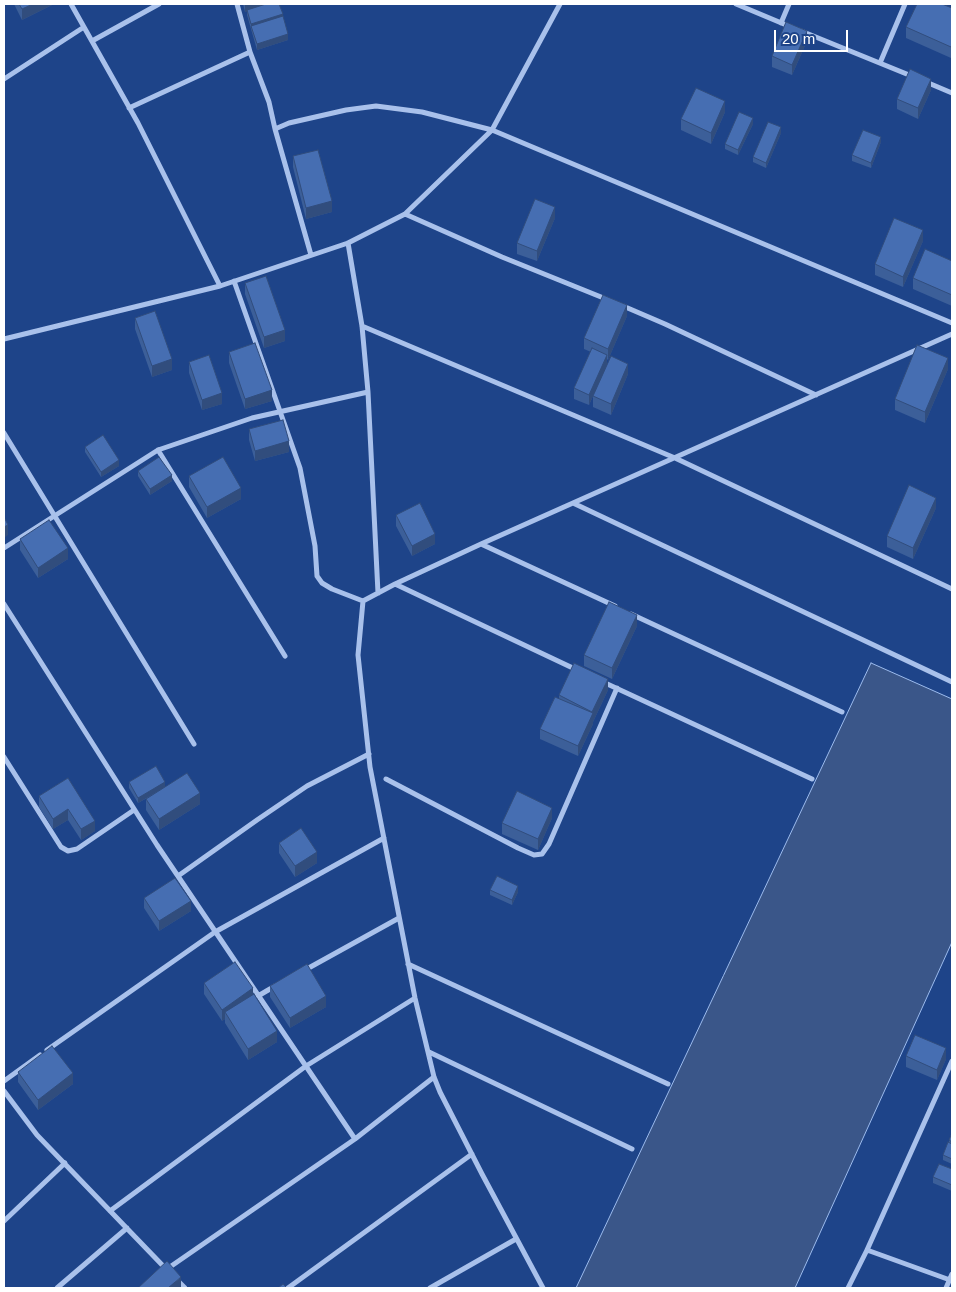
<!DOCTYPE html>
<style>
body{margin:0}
#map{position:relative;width:956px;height:1292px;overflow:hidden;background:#1e4489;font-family:Helvetica,sans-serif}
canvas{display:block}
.frame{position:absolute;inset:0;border:5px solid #fff;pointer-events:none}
.scale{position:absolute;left:774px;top:30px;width:74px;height:22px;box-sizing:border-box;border:2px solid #fff;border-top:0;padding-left:6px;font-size:15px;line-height:18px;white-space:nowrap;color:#fff;-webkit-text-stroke:4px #1e4489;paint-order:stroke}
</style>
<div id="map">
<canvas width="956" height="1292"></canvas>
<div class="frame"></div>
<div class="scale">20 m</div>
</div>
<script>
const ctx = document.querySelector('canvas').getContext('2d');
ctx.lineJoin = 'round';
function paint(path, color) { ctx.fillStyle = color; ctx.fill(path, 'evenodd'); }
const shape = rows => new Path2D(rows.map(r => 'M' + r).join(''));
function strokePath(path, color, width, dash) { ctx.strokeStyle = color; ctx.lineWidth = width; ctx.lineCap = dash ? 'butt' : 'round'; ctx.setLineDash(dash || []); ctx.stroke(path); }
const water = shape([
 [871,663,952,699,952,942,795,1288,576,1288,871,663]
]);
paint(water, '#3a5689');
strokePath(water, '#9cbbed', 1);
strokePath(shape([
 [71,4,138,123,220,286],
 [237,4,250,52,269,102,275,129,289,123,346,110,376,106,422,112,492,130,952,323],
 [736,4,791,27],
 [781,23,789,4],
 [801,31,914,77],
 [92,41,159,4],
 [880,63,905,4],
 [4,79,84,27],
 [926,82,952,93],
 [129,108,250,52],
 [275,129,311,255],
 [405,214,502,257,606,299],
 [348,243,362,326,368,392,378,593],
 [234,281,300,468,315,546,317,576,322,583,332,589,363,601],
 [623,306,665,324,816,395],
 [362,326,675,458,952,589],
 [4,339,220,286,348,243,405,214,492,130,560,4],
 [4,433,194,744],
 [158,450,285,656],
 [573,503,952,682],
 [481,544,615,606],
 [4,548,158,450,252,418,368,392],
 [395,584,577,670],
 [4,604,157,845,355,1139],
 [631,614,842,712],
 [603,682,812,779],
 [4,757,61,847,68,851,77,849,134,810],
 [386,779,518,848,534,855,542,854,549,844,617,688],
 [178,876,257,820,307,786,369,754],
 [408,964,668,1084],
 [305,970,399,918],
 [258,996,275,986],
 [47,1050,215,932,384,838],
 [429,1052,632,1149],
 [4,1081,40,1055],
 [4,1091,37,1135,167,1270],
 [110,1211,306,1066,415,998],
 [4,1221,65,1163],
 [867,1250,952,1061],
 [167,1269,355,1139,434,1077],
 [177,1280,185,1288],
 [57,1288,127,1228],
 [288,1288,472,1154],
 [430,1288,516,1239],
 [543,1288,482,1174,440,1092,434,1077,415,998,370,767,358,655,363,601,395,584,481,544,952,334],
 [848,1288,867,1250,950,1280],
 [946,1288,952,1274]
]), '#a9c1eb', 5);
paint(shape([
 [14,4,54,4,22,20],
 [243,4,279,4,288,40,257,50,247,15,247,11,245,12],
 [952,8,951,58,906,38,906,27],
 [807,41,792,75,772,67,772,56],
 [931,90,918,119,897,109,897,99],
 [725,112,711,144,681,130,681,119],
 [753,124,738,155,725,149,725,144],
 [781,133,766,168,753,162,753,157],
 [881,142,871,168,852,161,852,155],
 [293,156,332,212,306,219,293,167],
 [555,218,537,261,517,254,517,243],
 [923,241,903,287,875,275,875,264],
 [952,261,952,306,913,289,913,278],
 [245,283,285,341,264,348,245,294],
 [627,316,608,360,607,359,607,365,628,374,611,415,593,407,593,396,598,385,589,405,574,399,574,388,591,352,584,349,584,338],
 [135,318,172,370,152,377,135,329],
 [229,352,272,401,245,409,229,363],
 [189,362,222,404,202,410,189,373],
 [948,369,925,423,895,410,895,399],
 [249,429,289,452,255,461,249,440],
 [85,447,119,466,101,477,85,452],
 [138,471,172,481,150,495,138,476],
 [189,476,241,499,207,518,189,487],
 [936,508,913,559,887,547,887,536],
 [396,515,435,544,412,556,396,526],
 [20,539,68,559,38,578,20,550],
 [637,626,612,679,584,666,584,655],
 [608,690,593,722,593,724,578,756,540,739,540,729,559,699,559,695],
 [68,778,95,831,81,840,68,820,53,829,39,807,39,796],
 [129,782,165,787,200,804,159,830,146,810,146,799,147,798,138,803,129,788],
 [552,818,538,850,502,834,502,823],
 [279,843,317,863,295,877,279,853],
 [490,890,518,892,512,905,490,895],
 [144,898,191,911,159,931,144,908],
 [204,983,253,994,277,1042,248,1060,225,1023,225,1019,222,1021,204,994],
 [270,986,326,1007,290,1028,270,997],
 [906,1056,946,1059,937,1080,906,1067],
 [18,1072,73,1084,38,1110,18,1082],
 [952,1133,952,1164,943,1160,943,1155,949,1142,949,1140],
 [952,1169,952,1191,933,1183,933,1177]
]), '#3c5f99');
paint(shape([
 [33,4,54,4,22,20,22,9],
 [245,4,275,4,245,12],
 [283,14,283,20,251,26,251,30,251,24],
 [807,31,807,41,792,75,792,65],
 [288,34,288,40,257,50,257,44],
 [952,44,952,55,951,58,951,47],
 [931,79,931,90,918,119,918,108],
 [725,101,725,112,711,144,711,133],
 [753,118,753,124,738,155,738,150],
 [781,127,781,133,766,168,766,163],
 [881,137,881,142,871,168,871,163],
 [332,201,332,212,306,219,306,208],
 [555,207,555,218,537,261,537,251],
 [923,230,923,241,903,287,903,277],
 [627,305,627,316,608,360,608,349],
 [285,330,285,341,264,348,264,337],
 [607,355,607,366,589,405,589,395],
 [948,358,948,369,925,423,925,412],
 [172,359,172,370,152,377,152,366],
 [628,364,628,374,611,415,611,404],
 [272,390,272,401,245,409,245,399],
 [222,393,222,404,202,410,202,400],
 [289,441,289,452,255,461,255,451],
 [119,460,119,466,101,477,101,472],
 [172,475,172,481,150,495,150,489],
 [241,488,241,499,207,518,207,507],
 [936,498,936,508,913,559,913,548],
 [8,525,8,535,4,538,4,527],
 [435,534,435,544,412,556,412,546],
 [68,548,68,559,38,578,38,568],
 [637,615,637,626,612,679,612,668],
 [608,679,608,690,593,722,593,724,578,756,578,746,592,714,592,712],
 [165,782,165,787,138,803,138,798],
 [200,793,200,804,159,830,159,819],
 [552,808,552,818,538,850,538,839],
 [68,809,68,820,53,829,53,819],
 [95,821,95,831,81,840,81,829],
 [317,852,317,863,295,877,295,866],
 [518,886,518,892,512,905,512,900],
 [191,901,191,911,159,931,159,921],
 [253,988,253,999,225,1012,225,1019,222,1021,222,1010],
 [326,996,326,1007,290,1028,290,1018],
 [277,1031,277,1042,248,1060,248,1049],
 [946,1048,946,1059,937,1080,937,1070],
 [73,1073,73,1084,38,1110,38,1100],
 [181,1277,181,1287,180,1288,168,1288]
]), '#314d7d');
const building = shape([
 [19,4,33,4,22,9,19,4],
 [266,4,279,4,283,14,251,24,247,10,266,4],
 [917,4,942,4,952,8,952,44,951,47,906,27,917,4],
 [283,16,288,34,257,44,251,26,283,16],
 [786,22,807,31,792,65,772,56,786,22],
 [910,69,931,79,918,108,897,99,910,69],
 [696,88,725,101,711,133,681,119,696,88],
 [739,112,753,118,738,150,725,144,739,112],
 [768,122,781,127,766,163,753,157,768,122],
 [863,130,881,137,871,163,852,155,863,130],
 [318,150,332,201,306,208,293,156,318,150],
 [535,199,555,207,537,251,517,243,535,199],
 [894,218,923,230,903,277,875,264,894,218],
 [925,249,952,261,952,295,913,278,925,249],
 [266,276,285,330,264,337,245,283,266,276],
 [603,295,627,305,608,349,584,338,603,295],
 [155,311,172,359,152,366,135,318,155,311],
 [255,343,272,390,245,399,229,352,255,343],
 [917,345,948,358,925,412,895,399,917,345],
 [592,348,607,355,589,395,574,388,592,348],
 [209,355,222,393,202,400,189,362,209,355],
 [611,356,628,364,611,404,593,396,611,356],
 [283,420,289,441,255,451,249,429,283,420],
 [103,435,119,460,101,472,85,447,103,435],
 [159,457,172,475,150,489,138,471,159,457],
 [223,457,241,488,207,507,189,476,223,457],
 [909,485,936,498,913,548,887,536,909,485],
 [420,503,435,534,412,546,396,515,420,503],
 [4,517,8,525,4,527,4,517],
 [49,520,68,548,38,568,20,539,49,520],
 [609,602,637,615,612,668,584,655,609,602],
 [574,663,608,679,592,712,559,695,574,663],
 [555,697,593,713,578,746,540,729,555,697],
 [156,766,165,782,138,798,129,782,156,766],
 [187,773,200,793,159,819,146,799,187,773],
 [68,778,95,821,81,829,68,809,53,819,39,796,68,778],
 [517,791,552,808,538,839,502,823,517,791],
 [301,828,317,852,295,866,279,843,301,828],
 [497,876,518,886,512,900,490,890,497,876],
 [175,878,191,901,159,921,144,898,175,878],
 [235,962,253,988,222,1010,204,983,235,962],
 [307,964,326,996,290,1018,270,986,307,964],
 [254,994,277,1031,248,1049,225,1012,254,994],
 [915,1035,946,1048,937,1070,906,1056,915,1035],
 [52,1046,73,1073,38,1100,18,1072,52,1046],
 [952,1133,952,1142,949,1140,952,1133],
 [948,1142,952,1144,952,1159,943,1155,948,1142],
 [939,1164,952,1169,952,1185,933,1177,939,1164],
 [167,1261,181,1277,168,1288,138,1288,167,1261],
 [283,1284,287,1288,278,1288,283,1284]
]);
paint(building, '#466eb2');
strokePath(building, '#314d7d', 1);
</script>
